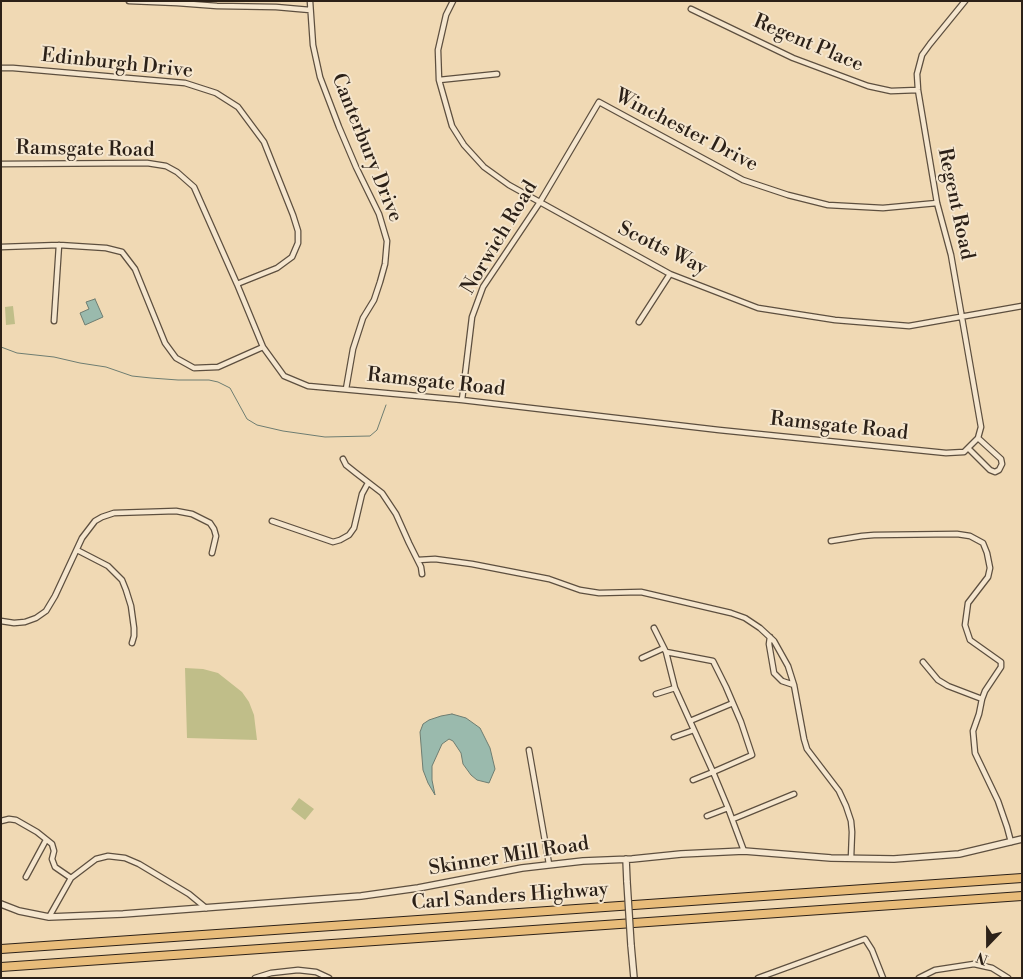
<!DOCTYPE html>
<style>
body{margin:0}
#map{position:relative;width:1023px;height:979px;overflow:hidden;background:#f0d9b4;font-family:"Libre Bodoni",serif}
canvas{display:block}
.frame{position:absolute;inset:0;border:2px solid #2c2118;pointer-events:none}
.north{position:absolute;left:963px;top:919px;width:50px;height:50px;-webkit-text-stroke:4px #f5e6ce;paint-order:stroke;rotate:202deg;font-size:14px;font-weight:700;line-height:20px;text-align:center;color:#2c2118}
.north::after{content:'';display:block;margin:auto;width:18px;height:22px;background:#2c2118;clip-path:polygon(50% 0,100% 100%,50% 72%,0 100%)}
</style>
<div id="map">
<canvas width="1023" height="979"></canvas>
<div class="frame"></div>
<div class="north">N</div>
</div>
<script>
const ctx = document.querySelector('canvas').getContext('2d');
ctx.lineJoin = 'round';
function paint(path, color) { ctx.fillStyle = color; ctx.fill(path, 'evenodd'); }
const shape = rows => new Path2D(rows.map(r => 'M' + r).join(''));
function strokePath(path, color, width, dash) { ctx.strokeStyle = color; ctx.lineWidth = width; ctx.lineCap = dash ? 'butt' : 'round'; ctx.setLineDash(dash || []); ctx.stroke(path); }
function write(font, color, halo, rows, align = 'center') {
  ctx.font = font + ' "Libre Bodoni",serif'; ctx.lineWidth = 4; ctx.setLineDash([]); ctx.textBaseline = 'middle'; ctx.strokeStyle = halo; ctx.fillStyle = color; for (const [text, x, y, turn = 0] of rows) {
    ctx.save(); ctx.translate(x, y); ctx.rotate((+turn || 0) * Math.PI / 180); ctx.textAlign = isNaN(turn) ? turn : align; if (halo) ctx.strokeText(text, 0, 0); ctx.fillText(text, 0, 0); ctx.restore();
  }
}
paint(shape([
 [13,306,15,324,6,325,5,307],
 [185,668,203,669,218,673,242,692,249,702,254,715,257,740,187,738],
 [299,798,314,809,305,820,291,809]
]), '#c0be89');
const water = shape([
 [95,299,103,317,85,325,80,313,89,309,86,302,95,299],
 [452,714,466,718,480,728,490,748,495,769,489,783,477,780,471,775,463,764,461,753,453,741,449,739,442,744,432,766,432,780,435,795,428,783,423,770,420,732,423,724,429,720,441,716,452,714]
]);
paint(water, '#9abaad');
strokePath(water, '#6e7d71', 1);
strokePath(shape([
 [1,347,17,353,54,357,80,363,106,367,132,376,151,378,178,380,209,380,218,382,230,388,247,419,257,425,283,431,325,437,370,436,377,430,386,405]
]), '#6e7d71', 1);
const minor = shape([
 [129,1,177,3,217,6,276,7,310,10],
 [310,1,313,45,320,77,339,127,356,167,379,214,387,241,385,264,380,282,374,300,363,318,353,349,346,389],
 [453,1,446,15,438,50,439,80,452,126,464,145,484,167,509,185,670,274,758,308,835,320,909,326,1022,306],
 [691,9,793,58,868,86,891,91,918,90],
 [1,68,13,68,185,83,216,93,238,107,264,142,293,215,298,231,298,243,292,257,277,268,237,284],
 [439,80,497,74],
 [1,164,147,163,166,166,177,172,194,187,237,284,263,347,284,376,308,386,462,400,719,430,946,453,964,452,978,438,981,427,951,255,937,203,918,90,917,74,922,55,930,44,965,1],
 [1,247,59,245,106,248,122,252,135,269,165,343,176,358,194,368,218,367,263,347],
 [54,321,59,245],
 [639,322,670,274],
 [462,400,472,317,483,287,540,202,599,102,743,180,788,195,828,205,883,208,937,203],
 [968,448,990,470,995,472,999,470,1002,464,1001,459,978,438],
 [343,459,346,465,356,473,382,493,396,514,409,543,421,567,422,574],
 [272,521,333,542,340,540,349,535,354,528,362,494,368,483],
 [831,541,862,536,874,535,957,534,970,536,983,543,987,553,990,568,988,577,968,603,965,625,970,640,1001,662,1001,667,985,691,982,699,979,714,973,731,975,753,998,801,1007,827,1011,842],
 [77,550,108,566,122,580,126,590,131,606,134,628,134,636,132,643],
 [418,560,435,559,472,564,549,579,580,590,599,593,641,592,731,613,745,618,760,628,774,641,788,666,794,685,804,739,807,749,839,791,846,806,851,821,852,832,851,858],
 [1,621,14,623,25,622,36,618,46,611,55,596,82,538,95,521,102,517,114,513,176,511,192,514,210,523,214,529,216,536,212,553],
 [654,628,666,652],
 [770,637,769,644,774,673,782,681,794,685],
 [642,658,664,648],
 [923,662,938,680,948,686,982,699],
 [656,694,675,688],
 [690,721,733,703],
 [674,737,694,730],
 [529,750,549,864],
 [693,780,713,772,752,755,741,722,726,687,713,661,666,652,675,688,713,772,728,808,744,851],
 [707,816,728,808],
 [733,819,794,794],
 [1,821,9,819,16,820,37,832,52,844,54,851,52,859,55,867,71,878],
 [26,877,46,840],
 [49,917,71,878,96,859,108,856,125,858,139,864,189,894,206,908],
 [255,978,271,973,298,970,316,972,329,978],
 [758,978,865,939,872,950,883,978],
 [919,978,935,970,974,964,992,968,1008,978]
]);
const tertiary = shape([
 [626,859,627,882],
 [1,904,19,911,49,917,123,914,361,896,418,888,522,868,583,861,632,859,681,854,744,851,831,858,894,859,959,854,1022,839],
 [631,945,634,978]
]);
const motorway = shape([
 [1,949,1022,878],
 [1,967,1022,896]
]);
strokePath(minor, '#5d4f3f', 7);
strokePath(tertiary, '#5d4f3f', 8);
strokePath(motorway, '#2c2118', 10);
strokePath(minor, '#f5e6ce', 4.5);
strokePath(tertiary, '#f5e6ce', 5.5);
strokePath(motorway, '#e8bc7a', 8);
const tertiaryBridge = shape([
 [627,882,631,945]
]);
strokePath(tertiaryBridge, '#5d4f3f', 8, []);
strokePath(tertiaryBridge, '#f5e6ce', 5.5);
write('20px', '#2c2118', '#f5e6ce', [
 ["Regent Place",808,44,23],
 ["Edinburgh Drive",117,64,6],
 ["Winchester Drive",686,131,27],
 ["Canterbury Drive",366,148,68],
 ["Ramsgate Road",85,150,1],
 ["Regent Road",955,204,78],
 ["Norwich Road",500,238,-59],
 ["Scotts Way",662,249,26],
 ["Ramsgate Road",436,383,6],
 ["Ramsgate Road",839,427,6],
 ["Skinner Mill Road",509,857,-9],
 ["Carl Sanders Highway",510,897,-4]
]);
</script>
